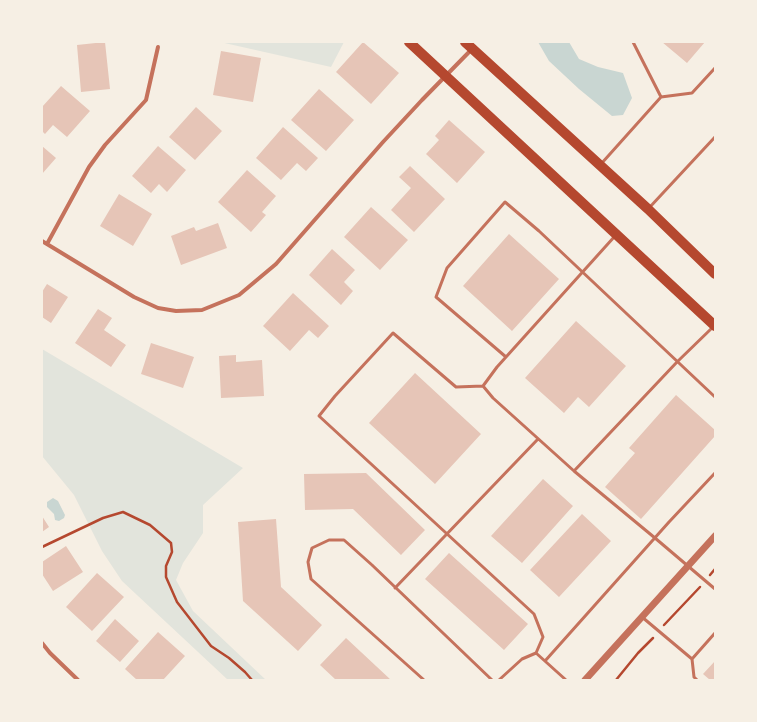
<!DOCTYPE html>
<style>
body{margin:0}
#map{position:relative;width:757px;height:722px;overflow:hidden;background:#f6efe4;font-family:Lato,sans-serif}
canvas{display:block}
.frame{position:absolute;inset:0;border:43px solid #f6efe4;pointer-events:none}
</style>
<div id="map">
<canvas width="757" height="722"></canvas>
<div class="frame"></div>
</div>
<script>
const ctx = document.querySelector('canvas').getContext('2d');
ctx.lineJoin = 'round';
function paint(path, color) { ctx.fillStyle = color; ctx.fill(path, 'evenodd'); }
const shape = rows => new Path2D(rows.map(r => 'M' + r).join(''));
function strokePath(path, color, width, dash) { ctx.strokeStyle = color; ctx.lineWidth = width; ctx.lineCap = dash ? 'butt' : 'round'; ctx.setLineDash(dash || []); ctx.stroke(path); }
paint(shape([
 [220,42,344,42,331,67],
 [42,349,243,468,203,505,203,533,183,563,176,580,193,611,266,680,228,680,122,581,102,551,74,495,42,456]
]), '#e2e4dc');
paint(shape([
 [538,42,569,42,579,59,598,67,623,73,632,98,623,115,612,116,579,89,549,61],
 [53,498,58,501,65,515,64,518,59,521,55,520,54,514,47,507,47,502]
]), '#c9d6d2');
paint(shape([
 [105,42,110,89,81,92,77,45],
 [363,42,399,73,371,104,336,72],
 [662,42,705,42,687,63],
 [221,51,261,58,253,102,213,95],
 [61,86,90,111,67,137,53,125,45,134,42,131,42,107],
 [319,89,354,120,326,151,291,120],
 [196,107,222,131,195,160,169,137],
 [449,120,485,152,457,183,426,154,439,140,435,136],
 [283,127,318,158,306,171,297,163,281,180,256,158],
 [42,146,56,158,42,174],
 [158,146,186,170,167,192,159,184,151,193,132,176],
 [410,166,445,199,414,232,391,210,411,188,399,177],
 [247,170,276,196,262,212,266,215,251,232,218,202],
 [119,194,152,214,133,246,100,226],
 [371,207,408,240,380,270,344,237],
 [218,223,227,248,181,265,171,236,194,227,196,231],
 [509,234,559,279,512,331,463,286],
 [332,249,355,270,344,282,353,291,341,305,309,275],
 [47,284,68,297,51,323,42,317,42,292],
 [293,293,329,326,318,338,309,330,290,351,263,326],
 [98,309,112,318,104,330,126,345,111,367,75,343],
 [576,321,626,366,589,407,578,397,564,413,525,378],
 [151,343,194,357,183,388,141,374],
 [236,355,236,362,262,360,264,396,221,398,219,356],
 [415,373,481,434,435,484,369,423],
 [676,395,715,430,715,436,641,519,605,487,635,453,629,448],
 [366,473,425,530,401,555,353,509,305,510,304,474],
 [543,479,573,506,522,563,491,536],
 [582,514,611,541,559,597,530,570],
 [42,516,49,527,42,532],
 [276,519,281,587,322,625,298,651,243,601,238,522],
 [66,546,83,572,53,591,42,574,42,562],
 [449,553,528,624,504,650,425,579],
 [97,573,124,597,92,631,66,607],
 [115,619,139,641,120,662,96,641],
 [158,632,185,656,163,680,137,680,125,669],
 [346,638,391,680,336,680,320,665],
 [715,661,715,680,710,680,703,674]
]), '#e6c5b7');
strokePath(shape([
 [42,547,103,518,123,512,150,525,171,543,172,552,166,566,166,577,177,602,211,646,229,658,245,672,252,680],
 [710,575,715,569],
 [664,625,700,587],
 [616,680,638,653,653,638]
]), '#b5482f', 2.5);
strokePath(shape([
 [633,42,661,97],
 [601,164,661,97,692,93,715,68],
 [649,208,715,137],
 [615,236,497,367,483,386,493,398,574,471,655,538,715,589],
 [506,357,436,297,447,268,505,202,539,231,715,397],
 [483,386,456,387,393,333,335,396,319,416,534,614,543,637,536,653,566,680],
 [574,471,677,362,713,327],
 [395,588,538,439],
 [642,617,692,659,694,677,697,680],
 [692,659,715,633],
 [545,661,669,522,715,473],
 [424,680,311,579,308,562,312,548,329,540,344,540,372,565,492,680],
 [499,680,522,659,536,653]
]), '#c5725c', 3);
strokePath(shape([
 [42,241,134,297,158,308,176,311,202,310,239,295,276,264,383,142,422,100,472,49],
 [47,244,89,167,105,145,146,100,158,47],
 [42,643,50,653,78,680]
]), '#c5725c', 4);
strokePath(shape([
 [585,680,715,536]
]), '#c5725c', 7);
strokePath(shape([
 [409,42,715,326],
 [465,42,648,209,715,274]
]), '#b5482f', 10);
</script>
